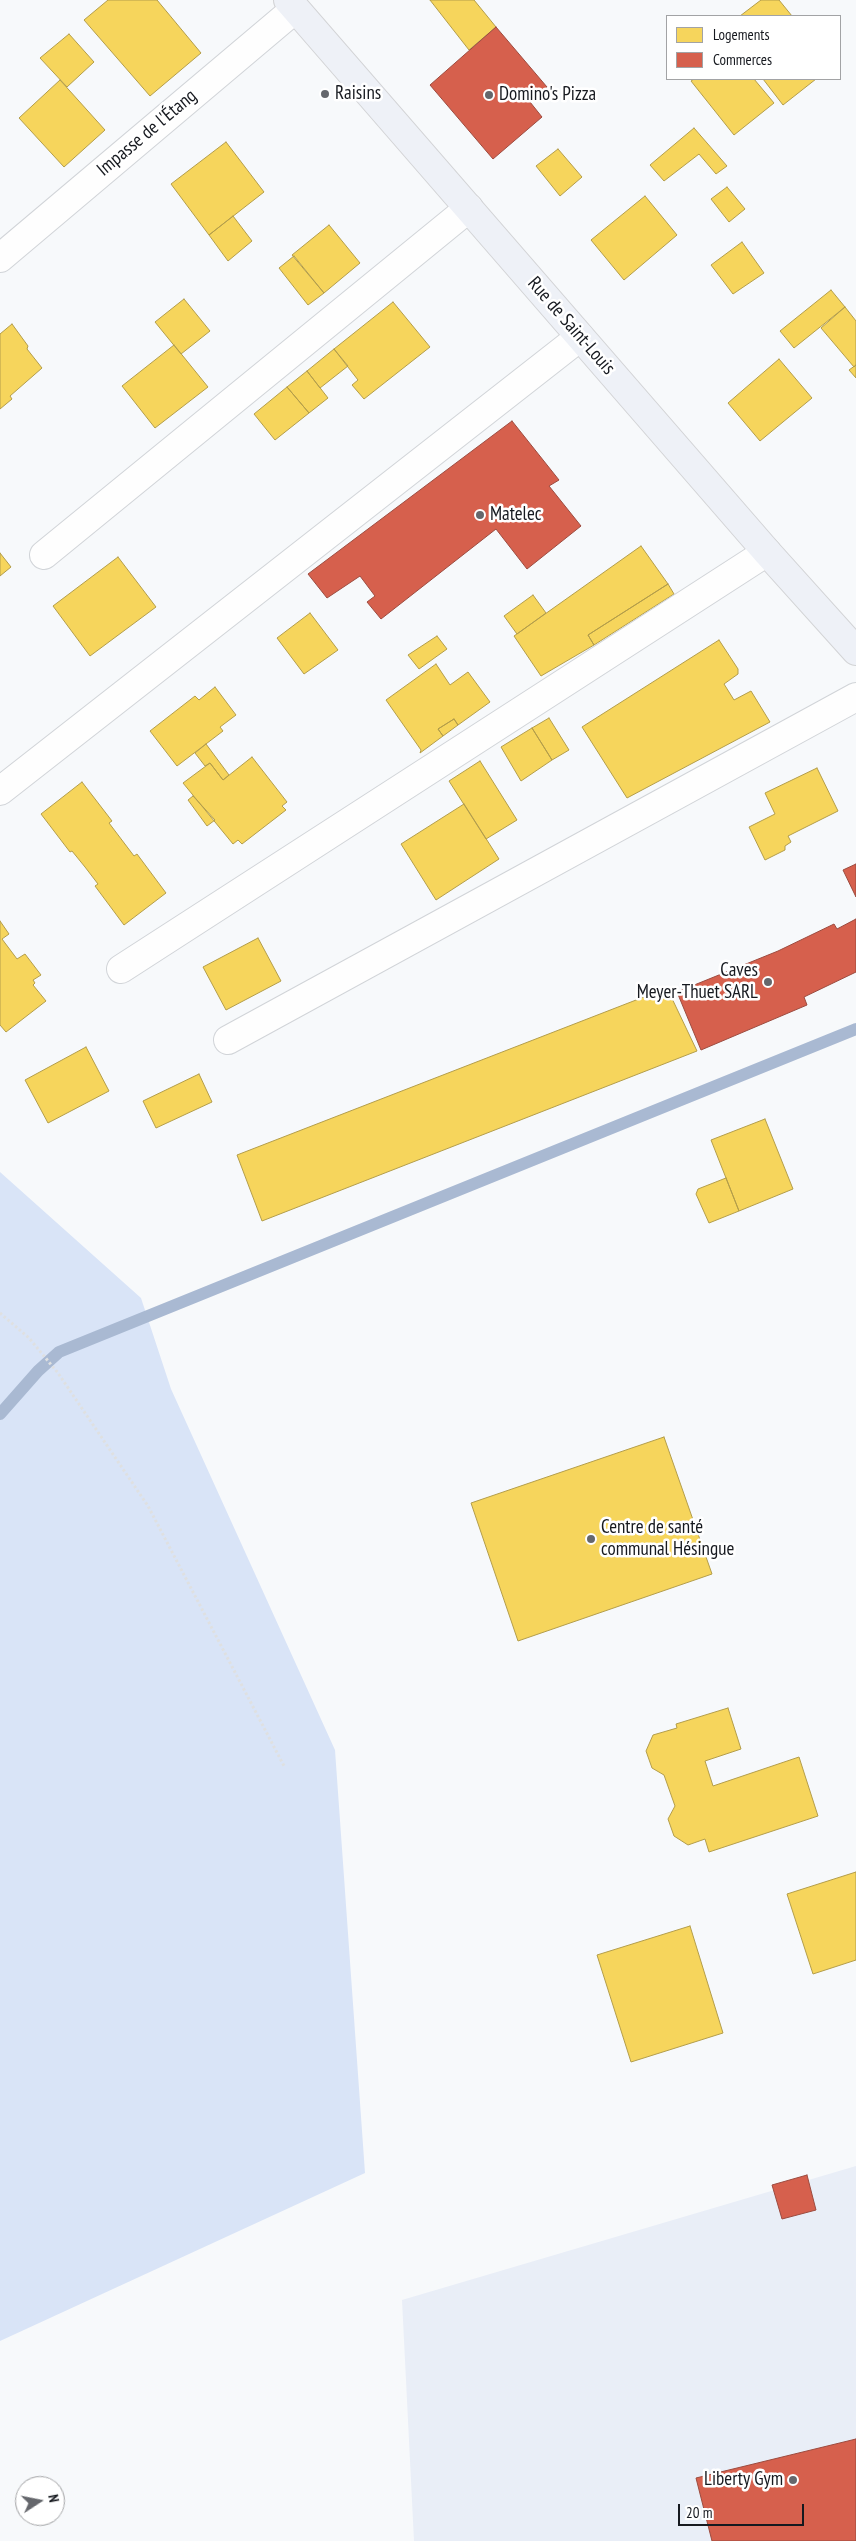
<!DOCTYPE html>
<meta charset="utf-8">
<style>
body{margin:0}
#map{position:relative;width:856px;height:2541px;overflow:hidden;background:#f7f9fb;font-family:"PT Sans Narrow",sans-serif}
canvas{display:block}
.legend{position:absolute;left:666px;top:15px;width:175px;height:65px;box-sizing:border-box;background:#fff;border:1px solid #a2a3a5;margin:0;padding:6px 9px;list-style:none;font-size:15px;color:#16191f}
.legend li{display:flex;align-items:center;gap:10px;height:25px}
.legend b{width:25px;border:1px solid #a2a3a5}
.north{position:absolute;left:15px;top:2476px;width:50px;height:50px;box-sizing:border-box;background:#fff;border:1px solid #a2a3a5;border-radius:50%;rotate:79deg;font-size:14px;font-weight:700;line-height:20px;text-align:center;color:#16191f}
.north::after{content:'';display:block;margin:auto;width:18px;height:22px;background:#65676c;clip-path:polygon(50% 0,100% 100%,50% 72%,0 100%)}
.scale{position:absolute;left:678px;top:2504px;width:126px;height:22px;box-sizing:border-box;border:2px solid #16191f;border-top:0;padding-left:6px;font-size:15px;line-height:18px;white-space:nowrap;color:#16191f;-webkit-text-stroke:4px #fff;paint-order:stroke}
</style>
<div id="map">
<canvas width="856" height="2541"></canvas>
<ul class="legend">
<li><b style="height:14px;background:#f6d55c"></b>Logements</li>
<li><b style="height:14px;background:#d6604d"></b>Commerces</li>
</ul>
<div class="north">N</div>
<div class="scale">20 m</div>
</div>
<script>
const ctx = document.querySelector('canvas').getContext('2d');
ctx.lineJoin = 'round';
function paint(path, color) { ctx.fillStyle = color; ctx.fill(path, 'evenodd'); }
const shape = rows => new Path2D(rows.map(r => 'M' + r).join(''));
function strokePath(path, color, width, dash) { ctx.strokeStyle = color; ctx.lineWidth = width; ctx.lineCap = dash ? 'butt' : 'round'; ctx.setLineDash(dash || []); ctx.stroke(path); }
function write(font, color, halo, rows, align = 'center') {
  ctx.font = font + ' "PT Sans Narrow",sans-serif'; ctx.lineWidth = 5; ctx.setLineDash([]); ctx.textBaseline = 'middle'; ctx.strokeStyle = halo; ctx.fillStyle = color; for (const [text, x, y, turn = 0] of rows) {
    ctx.save(); ctx.translate(x, y); ctx.rotate((+turn || 0) * Math.PI / 180); ctx.textAlign = isNaN(turn) ? turn : align; if (halo) ctx.strokeText(text, 0, 0); ctx.fillText(text, 0, 0); ctx.restore();
  }
}
paint(shape([
 [856,2166,856,2541,414,2541,402,2300]
]), '#e9eef7');
paint(shape([
 [0,1172,141,1298,171,1389,335,1750,365,2173,0,2341]
]), '#d9e4f7');
const homes = shape([
 [108,0,157,0,201,53,150,96,84,20,108,0],
 [430,0,474,0,496,27,469,50,430,0],
 [761,0,779,0,792,16,740,16,761,0],
 [69,34,94,62,67,87,40,58,69,34],
 [694,79,754,79,774,103,734,135,691,81,694,79],
 [763,79,816,79,783,105,763,79],
 [60,80,105,130,64,167,19,118,60,80],
 [694,128,727,166,716,174,699,154,664,181,650,165,694,128],
 [226,142,264,192,209,235,171,184,226,142],
 [558,149,582,177,560,196,536,166,558,149],
 [727,187,745,209,729,222,711,199,727,187],
 [645,196,677,235,624,280,591,240,645,196],
 [233,216,252,241,228,261,209,235,233,216],
 [329,225,360,263,324,293,292,255,329,225],
 [742,242,764,273,733,294,711,265,742,242],
 [294,256,324,293,308,305,279,268,294,256],
 [831,290,845,307,794,348,780,331,831,290],
 [184,299,210,331,181,354,155,322,184,299],
 [393,302,430,347,364,399,352,385,358,380,334,349,393,302],
 [845,307,856,321,856,365,854,367,821,328,845,307],
 [12,324,28,346,27,349,42,368,10,396,12,399,0,409,0,334,12,324],
 [174,345,208,387,155,428,122,386,174,345],
 [334,349,348,366,320,388,307,371,334,349],
 [779,359,812,398,760,441,728,403,779,359],
 [856,365,856,378,849,370,856,365],
 [307,371,328,398,309,413,287,387,307,371],
 [287,387,309,413,275,440,254,414,287,387],
 [641,546,668,584,588,635,594,645,541,676,514,636,641,546],
 [0,553,11,567,0,576,0,553],
 [118,557,156,607,90,656,53,606,118,557],
 [668,584,674,594,594,645,588,635,668,584],
 [533,595,546,613,517,634,504,616,533,595],
 [310,613,338,650,304,674,277,638,310,613],
 [437,636,447,649,419,669,408,655,437,636],
 [719,640,738,669,738,674,724,684,734,700,751,691,770,722,627,798,582,727,719,640],
 [436,664,450,685,468,672,490,702,458,725,454,719,438,729,443,736,420,753,421,750,386,700,436,664],
 [215,687,236,715,220,727,223,731,177,766,150,731,195,696,199,700,215,687],
 [549,718,569,750,552,760,532,728,549,718],
 [454,719,458,725,443,736,438,729,454,719],
 [532,728,552,760,521,781,501,747,532,728],
 [206,744,229,775,223,780,210,763,205,766,195,753,206,744],
 [252,757,287,802,282,806,286,810,242,844,238,840,233,844,183,783,210,763,223,780,252,757],
 [480,761,517,820,486,839,449,781,480,761],
 [817,768,838,811,788,836,791,842,785,846,785,850,765,860,749,827,775,814,765,793,817,768],
 [82,782,112,821,109,823,134,856,137,854,166,893,124,925,95,886,98,884,85,867,72,851,70,852,41,814,82,782],
 [193,796,215,820,207,826,188,800,193,796],
 [464,804,499,859,436,900,401,844,464,804],
 [0,921,9,934,2,939,17,959,25,954,41,975,33,980,35,983,33,985,46,1001,6,1032,0,1025,0,921],
 [258,938,281,981,226,1010,203,967,258,938],
 [667,988,697,1051,262,1221,237,1155,667,988],
 [86,1047,109,1091,48,1123,25,1080,86,1047],
 [199,1074,212,1102,156,1128,143,1101,199,1074],
 [765,1119,793,1189,739,1211,711,1140,765,1119],
 [726,1178,739,1211,709,1223,696,1194,698,1189,726,1178],
 [664,1437,712,1574,518,1641,471,1503,664,1437],
 [728,1708,741,1749,705,1761,713,1786,799,1757,818,1816,709,1852,705,1839,688,1845,674,1836,668,1819,675,1806,664,1775,652,1768,646,1751,653,1735,677,1728,676,1724,728,1708],
 [856,1872,856,1960,813,1974,787,1894,856,1872],
 [690,1926,723,2033,631,2062,597,1955,690,1926]
]);
paint(homes, '#f6d55c');
strokePath(homes, '#b39d4a', 1);
const shops = shape([
 [496,27,547,87,530,102,542,117,493,159,430,85,496,27],
 [512,421,559,480,549,486,581,526,527,569,496,529,381,619,367,602,375,596,360,576,327,598,308,574,512,421],
 [856,864,856,897,843,870,856,864],
 [856,919,856,972,804,997,807,1005,701,1050,677,992,778,951,834,924,837,929,856,919],
 [807,2175,816,2210,782,2219,772,2185,807,2175],
 [856,2439,856,2541,712,2541,696,2478,856,2439]
]);
paint(shops, '#d6604d');
strokePath(shops, '#9c4b3f', 1);
strokePath(shape([
 [0,1414,38,1371,59,1352,856,1029]
]), '#a9b9d2', 12);
const minor = shape([
 [0,258,295,9],
 [44,555,469,208],
 [0,791,580,337],
 [121,969,767,552],
 [228,1040,856,697]
]);
const major = shape([
 [288,0,767,552,856,651]
]);
strokePath(minor, '#d1d4d8', 30);
strokePath(major, '#d2d3d5', 30);
strokePath(shape([
 [0,1313,29,1338,58,1373,148,1506,284,1766]
]), '#dfe0e1', 3, [2.5, 2.5]);
strokePath(minor, '#fefefe', 28);
strokePath(major, '#eef1f7', 28);
for (const [x, y, r, color] of [
 [325,94,5,"#65676c"],
 [489,95,5,"#65676c"],
 [480,515,5,"#65676c"],
 [768,982,5,"#65676c"],
 [591,1539,5,"#65676c"],
 [793,2480,5,"#65676c"]
]) { const dot = new Path2D(); dot.arc(x, y, r, 0, 2 * Math.PI); ctx.fillStyle = color; ctx.fill(dot); strokePath(dot, '#fff', 2); }
write('19px', '#16191f', '#fff', [
 ["Raisins",335,94],
 ["Domino's Pizza",499,95],
 ["Matelec",490,515],
 ["Caves",758,971,"right"],
 ["Meyer-Thuet SARL",758,993,"right"],
 ["Centre de santé",601,1528],
 ["communal Hésingue",601,1550],
 ["Liberty Gym",783,2480,"right"]
], 'left');
write('19px', '#16191f', '#fff', [
 ["Impasse de l'Étang",147,133,-40],
 ["Rue de Saint-Louis",571,326,49]
]);
</script>
